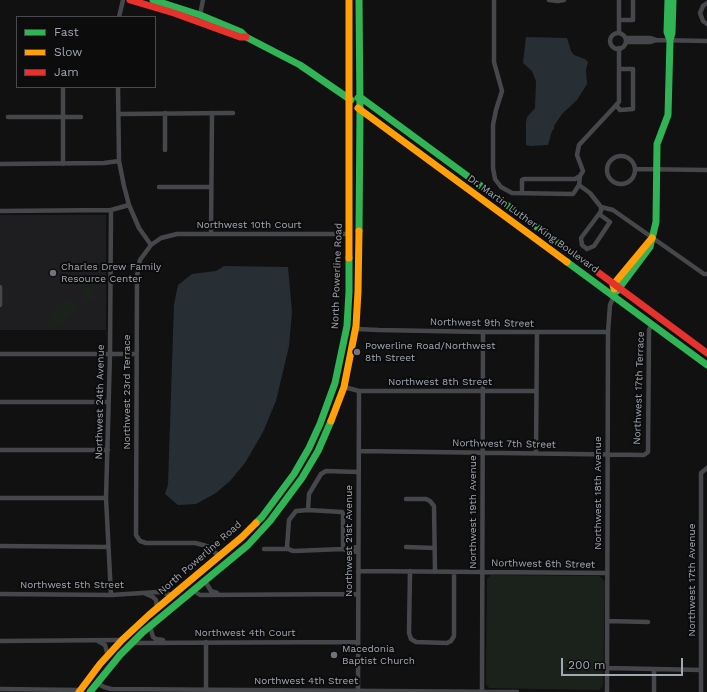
<!DOCTYPE html>
<style>
body{margin:0}
#map{position:relative;width:707px;height:692px;overflow:hidden;background:#111112;font-family:"Work Sans",sans-serif}
canvas{display:block}
.legend{position:absolute;left:16px;top:16px;width:140px;height:72px;box-sizing:border-box;background:#0c0c0d;border:1px solid #484a4f;margin:0;padding:5px 7px;list-style:none;font-size:12px;color:#a1a8b3}
.legend li{display:flex;align-items:center;gap:8px;height:20px}
.legend b{width:20px;border:1px solid #484a4f}
.scale{position:absolute;left:561px;top:658px;width:122px;height:18px;box-sizing:border-box;border:2px solid #a1a8b3;border-top:0;padding-left:5px;font-size:12px;line-height:14px;white-space:nowrap;color:#a1a8b3;-webkit-text-stroke:3px #0c0c0d;paint-order:stroke}
</style>
<div id="map">
<canvas width="707" height="692"></canvas>
<ul class="legend">
<li><b style="height:5px;background:#30b455"></b>Fast</li>
<li><b style="height:5px;background:#ff9f0a"></b>Slow</li>
<li><b style="height:5px;background:#e5322d"></b>Jam</li>
</ul>
<div class="scale">200 m</div>
</div>
<script>
const ctx = document.querySelector('canvas').getContext('2d');
ctx.lineJoin = 'round';
function paint(path, color) { ctx.fillStyle = color; ctx.fill(path, 'evenodd'); }
const shape = rows => new Path2D(rows.map(r => 'M' + r).join(''));
function strokePath(path, color, width, dash) { ctx.strokeStyle = color; ctx.lineWidth = width; ctx.lineCap = dash ? 'butt' : 'round'; ctx.setLineDash(dash || []); ctx.stroke(path); }
function write(font, color, halo, rows, align = 'center') {
  ctx.font = font + ' "Work Sans",sans-serif'; ctx.lineWidth = 4; ctx.setLineDash([]); ctx.textBaseline = 'middle'; ctx.strokeStyle = halo; ctx.fillStyle = color; for (const [text, x, y, turn = 0] of rows) {
    ctx.save(); ctx.translate(x, y); ctx.rotate((+turn || 0) * Math.PI / 180); ctx.textAlign = isNaN(turn) ? turn : align; if (halo) ctx.strokeText(text, 0, 0); ctx.fillText(text, 0, 0); ctx.restore();
  }
}
paint(shape([
 [0,215,106,215,106,330,0,330]
]), '#1e1e20');
paint(shape([
 [84,282,94,282,94,300,84,300],
 [67,298,75,307,74,312,54,329,46,321],
 [491,575,599,576,605,581,603,686,600,690,489,688,486,684,487,579]
]), '#1b221c');
paint(shape([
 [526,37,566,38,567,38,571,51,574,55,585,59,588,62,586,70,587,84,577,100,562,114,554,126,554,129,552,131,548,145,531,146,526,145,526,124,527,117,535,108,536,81,532,71,523,63],
 [224,266,288,267,292,312,289,346,276,401,263,432,245,463,230,481,216,493,196,504,178,505,165,494,168,485,174,304,178,285,192,274,216,271]
]), '#272f35');
strokePath(shape([
 [494,0,494,62,502,91,496,110,493,125,493,168,495,179,501,187,512,193,573,194,579,185,580,176],
 [549,0,558,1,564,0],
 [707,3,703,6,700,13,703,21,707,24],
 [200,15,203,0],
 [119,17,123,0],
 [619,20,633,20,633,0],
 [619,33,619,0],
 '610 41a8 8 0 1 1 16 0a8 8 0 1 1-16 0Z',
 [626,38,650,38,656,40],
 [626,42,650,42,656,40,707,41],
 [63,87,63,164],
 [118,87,119,161,124,186,129,205,139,228,151,245],
 [616,105,620,110,633,109,633,69,619,69],
 [119,114,233,113],
 [8,117,81,117],
 [165,150,165,113],
 '607 170a14 14 0 1 1 28 0a14 14 0 1 1-28 0Z',
 [0,164,104,163,119,161],
 [636,169,707,170],
 [579,185,590,193,601,207,601,211,599,214,581,238,582,245,587,249,594,246,610,222,599,214],
 [159,187,211,187],
 [522,193,522,180,524,179,575,179,580,176,583,171,577,155,579,145,619,102,619,48],
 [601,207,613,210,704,274,707,274],
 [111,210,110,354,106,498,111,595],
 [0,211,111,210,129,205],
 [211,234,212,113],
 [0,287,0,305],
 [356,329,379,330,483,332,608,332],
 [0,354,136,354],
 [344,387,359,391,536,391],
 [0,402,108,402],
 [0,450,108,450],
 [359,451,644,455,648,452,649,330,652,324],
 [536,453,537,332],
 [0,498,106,498],
 [406,499,426,499,430,501,434,506,435,572],
 [308,510,342,512,343,514,343,549],
 [0,546,108,547],
 [358,547,343,549,294,551,290,550,287,547,289,520,296,511,308,510,309,494,321,474,326,471,358,472],
 [406,547,435,548],
 [264,549,288,549],
 [343,549,348,551,358,552],
 [220,557,209,547,203,545,195,543,146,543,140,541,136,535,137,276,140,260,151,245,161,238,177,234,349,234],
 [358,571,607,573],
 [410,571,409,633,411,639,416,642,447,643,451,641,454,636,454,572],
 [205,581,211,591,217,593],
 [194,591,200,595,358,594],
 [0,594,111,595,158,592,173,595],
 [146,594,153,597,156,600,157,609],
 [607,621,648,622],
 [150,626,153,637,156,639,163,640],
 [0,641,122,640],
 [98,641,105,645,108,656],
 [206,642,206,692],
 [132,643,358,642],
 [607,668,701,670],
 [654,670,654,692],
 [97,683,104,687,111,689,517,692],
 [0,689,81,690],
 [358,692,359,391],
 [482,692,483,332],
 [607,692,608,332,610,305,614,296],
 [701,692,701,473,707,468]
]), '#46474a', 4.5);
strokePath(shape([
 [153,0,200,15,241,32,246,37,300,65,351,100],
 [668,0,667,32,670,40],
 [358,98,360,97,564,247],
 [359,231,360,110,359,0],
 [567,262,707,365],
 [617,291,650,247,656,222,657,144,668,115,670,40,672,33,673,0],
 [256,523,262,517,294,474,309,448,320,424,335,383,347,326,349,292,349,258],
 [90,692,120,655,143,632,248,545,270,521,302,478,318,451,331,421]
]), '#30b455', 7);
strokePath(shape([
 [349,0,349,258],
 [358,108,567,262],
 [614,289,613,285,652,238],
 [331,421,344,387,356,326,358,292,359,231],
 [79,692,100,664,122,640,149,615,242,537,256,523]
]), '#ff9f0a', 7);
strokePath(shape([
 [130,0,174,13,240,37,246,37],
 [564,247,707,353]
]), '#e5322d', 7);
for (const [x, y, r, color] of [
 [53,273,4,"#6f737b"],
 [357,352,4,"#6f737b"],
 [334,655,4,"#6f737b"]
]) { const dot = new Path2D(); dot.arc(x, y, r, 0, 2 * Math.PI); ctx.fillStyle = color; ctx.fill(dot); strokePath(dot, '#0c0c0d', 1.5); }
write('10px', '#a1a8b3', '#0c0c0d', [
 ["Dr. Martin Luther King Boulevard",533,224,36],
 ["Northwest 10th Court",249,225],
 ["North Powerline Road",337,276,-88],
 ["Northwest 9th Street",482,323,1],
 ["Northwest 8th Street",440,382],
 ["Northwest 17th Terrace",639,388,-88],
 ["Northwest 23rd Terrace",127,392,-90],
 ["Northwest 24th Avenue",100,402,-89],
 ["Northwest 7th Street",504,444,1],
 ["Northwest 18th Avenue",598,493,-90],
 ["Northwest 19th Avenue",473,512,-90],
 ["Northwest 21st Avenue",349,541,-90],
 ["North Powerline Road",200,558,-41],
 ["Northwest 6th Street",543,564,1],
 ["Northwest 17th Avenue",692,580,-90],
 ["Northwest 5th Street",72,585],
 ["Northwest 4th Court",245,633],
 ["Northwest 4th Street",306,681]
]);
write('10px', '#a1a8b3', '#0c0c0d', [
 ["Charles Drew Family",61,267],
 ["Resource Center",61,279],
 ["Powerline Road/Northwest",365,346],
 ["8th Street",365,358],
 ["Macedonia",342,649],
 ["Baptist Church",342,661]
], 'left');
</script>
